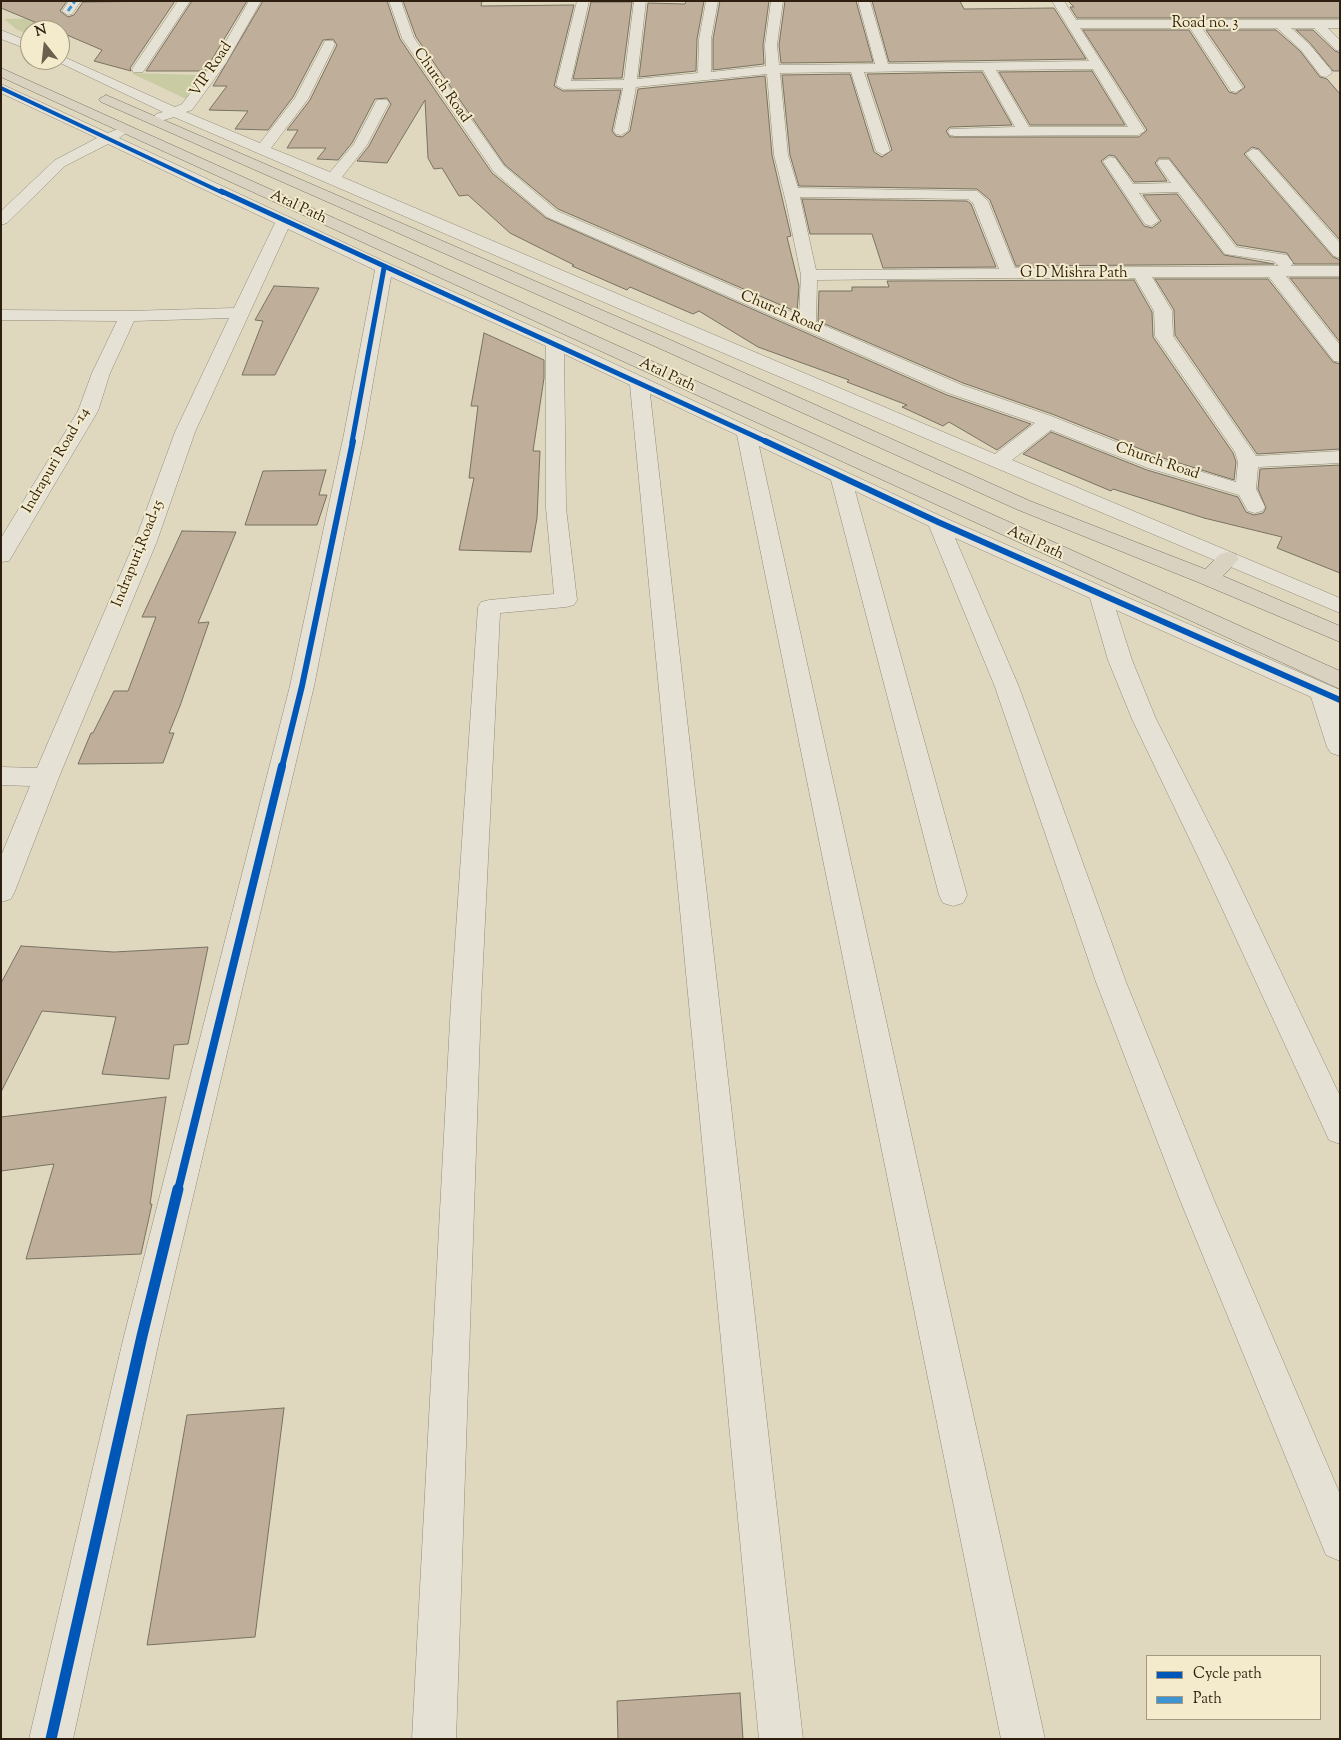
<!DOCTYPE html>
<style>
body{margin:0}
#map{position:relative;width:1341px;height:1740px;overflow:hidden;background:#e0d8be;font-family:"Sorts Mill Goudy",serif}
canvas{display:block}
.frame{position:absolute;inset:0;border:2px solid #2d1e0f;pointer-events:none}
.legend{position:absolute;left:1146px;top:1655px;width:175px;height:65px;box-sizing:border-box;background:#f3ebcc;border:1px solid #a49980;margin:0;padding:6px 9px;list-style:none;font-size:15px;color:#2d1e0f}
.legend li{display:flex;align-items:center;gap:10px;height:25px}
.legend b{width:25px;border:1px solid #a49980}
.north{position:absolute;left:20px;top:20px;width:50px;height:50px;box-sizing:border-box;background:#f3ebcc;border:1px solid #a49980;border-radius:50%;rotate:344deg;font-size:14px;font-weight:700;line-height:20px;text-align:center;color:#2d1e0f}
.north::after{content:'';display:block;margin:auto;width:18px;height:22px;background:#6c5f4c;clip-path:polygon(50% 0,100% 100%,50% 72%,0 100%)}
</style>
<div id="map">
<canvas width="1341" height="1740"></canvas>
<div class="frame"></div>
<ul class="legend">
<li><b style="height:6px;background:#0057b8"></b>Cycle path</li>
<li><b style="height:6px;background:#3c94d2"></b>Path</li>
</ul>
<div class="north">N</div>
</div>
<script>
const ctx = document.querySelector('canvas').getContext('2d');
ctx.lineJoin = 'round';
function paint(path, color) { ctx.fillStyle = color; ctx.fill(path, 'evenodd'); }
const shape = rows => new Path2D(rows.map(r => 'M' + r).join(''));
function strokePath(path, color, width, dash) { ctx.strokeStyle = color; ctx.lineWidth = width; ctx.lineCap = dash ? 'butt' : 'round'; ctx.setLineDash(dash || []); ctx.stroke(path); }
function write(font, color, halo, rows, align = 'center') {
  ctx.font = font + ' "Sorts Mill Goudy",serif'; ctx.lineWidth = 4; ctx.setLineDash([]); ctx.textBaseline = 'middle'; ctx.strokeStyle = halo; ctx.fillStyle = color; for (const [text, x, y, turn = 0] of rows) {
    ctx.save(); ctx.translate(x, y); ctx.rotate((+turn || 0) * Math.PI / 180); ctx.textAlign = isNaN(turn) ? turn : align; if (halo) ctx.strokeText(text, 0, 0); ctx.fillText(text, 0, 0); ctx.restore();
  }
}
paint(shape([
 [48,18,50,30,30,30,30,36,16,29,4,19],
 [131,73,201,75,186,99]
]), '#c9cca3');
const building = shape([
 [1,1,67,1,60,11,68,17,74,15,83,2,175,1,130,68,131,71,94,61,102,50,60,32,60,30,54,30,1,8,1,1],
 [192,1,247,1,205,71,146,71,192,1],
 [263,1,387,1,400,39,492,173,546,218,947,395,1031,424,997,450,949,422,943,426,902,407,907,405,847,382,849,380,758,347,699,311,693,314,630,287,627,290,572,266,574,265,510,233,468,195,459,196,442,168,434,169,428,158,425,100,387,163,357,161,369,146,391,104,387,98,375,99,352,143,338,160,317,159,326,148,287,148,298,130,287,130,310,100,337,45,333,39,323,40,293,97,268,130,235,129,248,111,209,110,227,86,213,86,263,1],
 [403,1,482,1,481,6,574,5,554,86,563,91,621,90,612,131,616,136,622,137,630,131,638,89,765,76,772,155,791,236,787,237,799,286,797,312,558,209,505,165,416,37,403,1],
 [686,1,704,1,697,39,696,71,639,77,648,3,685,4,686,1],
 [720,1,769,1,763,45,764,64,713,70,713,39,720,1],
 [785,1,856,1,873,62,781,63,779,45,785,1],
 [872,1,960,1,964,9,1054,8,1086,59,889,62,872,1],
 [1068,1,1340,1,1340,18,1077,18,1070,7,1074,7,1068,1],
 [591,2,632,2,622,78,573,79,591,2],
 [1083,30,1189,30,1229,92,1236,94,1245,87,1206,30,1276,30,1300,51,1320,77,1327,79,1340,94,1340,240,1259,149,1252,147,1244,154,1333,257,1340,260,1340,264,1294,264,1287,253,1237,245,1169,158,1159,158,1155,163,1167,181,1134,182,1115,156,1109,155,1101,161,1144,226,1152,228,1161,221,1143,195,1177,194,1224,255,1274,264,1016,266,990,200,977,189,799,186,790,155,782,75,850,74,874,152,882,157,892,150,867,74,982,72,1012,125,950,127,946,131,950,137,1139,137,1147,130,1083,30],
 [1296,30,1313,30,1335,51,1340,53,1340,71,1333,71,1310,43,1296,30],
 [1092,71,1125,125,1030,125,999,72,1092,71],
 [802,199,967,201,971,204,996,267,883,268,872,234,810,234,802,199],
 [1290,278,1340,278,1340,342,1290,278],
 [1155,279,1268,279,1333,362,1340,364,1340,449,1257,454,1175,335,1174,310,1155,279],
 [1134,280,1152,312,1153,337,1233,453,1236,462,1234,480,1163,458,1052,414,963,383,818,321,819,291,852,291,852,287,889,287,887,281,1134,280],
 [274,286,319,288,275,375,242,375,263,321,255,320,274,286],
 [484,333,544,360,544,378,533,451,540,451,537,518,531,552,459,550,474,478,469,478,478,406,471,406,484,333],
 [1051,432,1147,470,1238,497,1246,512,1254,515,1263,513,1266,508,1258,489,1260,469,1340,465,1340,573,1277,548,1282,537,1204,518,1113,489,1111,491,1023,454,1051,432],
 [326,470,319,495,327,495,317,525,245,525,263,471,326,470],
 [182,531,236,532,198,623,209,622,180,706,169,733,174,733,163,763,78,764,91,733,93,733,114,691,128,691,156,617,142,617,182,531],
 [21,946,114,952,208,947,188,1044,174,1045,169,1079,102,1074,116,1017,42,1011,1,1092,1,983,21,946],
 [166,1097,150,1204,152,1204,141,1254,26,1259,54,1164,1,1171,1,1117,166,1097],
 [284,1408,255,1637,147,1645,187,1415,284,1408],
 [740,1693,743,1739,618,1739,617,1701,740,1693]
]);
paint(building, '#bfaf9a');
strokePath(building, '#787263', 1);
const minor = shape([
 [69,1,81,1,72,14,68,15,62,11,69,1],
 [178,1,190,1,143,72,133,72,132,69,178,1],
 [249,1,261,1,226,63,192,110,186,112,260,143,295,98,325,41,333,41,335,44,308,99,271,148,330,172,354,144,377,100,387,100,389,103,367,145,342,177,995,454,1035,423,948,393,547,217,494,172,402,38,389,1,401,1,414,38,504,166,557,211,799,315,801,275,786,202,774,155,767,74,636,87,628,131,621,135,616,134,614,131,623,88,563,89,556,85,577,1,589,1,571,81,624,80,634,1,646,1,637,79,698,73,699,39,706,1,718,1,711,39,711,72,766,66,765,45,771,1,783,1,777,45,779,65,875,64,858,1,870,1,888,64,1089,61,1052,1,1064,1,1076,20,1340,20,1340,28,1328,28,1340,40,1340,51,1336,50,1314,28,1291,28,1309,44,1331,70,1332,73,1326,77,1321,76,1301,50,1277,28,1202,28,1243,88,1236,92,1231,91,1190,28,1080,28,1145,131,1138,135,955,136,950,135,948,132,950,129,1015,127,983,70,864,72,890,151,883,155,876,151,851,72,780,73,788,155,798,188,977,191,988,201,1015,268,1279,266,1273,261,1225,254,1178,192,1139,193,1159,221,1151,226,1145,224,1103,161,1110,157,1115,158,1133,184,1171,183,1157,163,1159,160,1169,160,1236,247,1287,255,1293,263,1291,266,1340,266,1340,276,1286,276,1340,345,1340,362,1334,361,1269,277,1152,277,1172,311,1173,336,1256,456,1340,451,1340,463,1258,467,1256,489,1265,507,1262,511,1255,513,1248,511,1239,495,1148,468,1051,430,1012,460,1340,598,1340,613,657,325,174,117,161,121,156,120,154,117,156,114,163,112,54,60,60,60,60,56,64,57,175,107,182,104,214,62,249,1],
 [1093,69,1128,127,1029,127,996,70,1093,69],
 [800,197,968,199,973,203,999,269,816,270,800,197],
 [1007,278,1135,278,1154,311,1155,336,1235,452,1238,462,1236,482,1162,460,1051,416,962,385,816,322,817,280,1007,278],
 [1,30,30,42,30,50,1,39,1,30],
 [1,84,108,133,120,128,125,129,127,132,119,138,390,264,561,339,945,518,1340,690,1340,756,1331,753,1327,747,1311,697,1116,610,1132,660,1156,719,1230,865,1340,1096,1340,1144,1329,1140,1202,865,1132,719,1108,660,1090,598,955,538,1019,687,1126,982,1214,1200,1340,1494,1340,1561,1326,1555,1180,1200,1096,982,995,687,929,526,855,491,967,895,963,903,953,906,943,903,939,895,831,480,759,446,1045,1739,1001,1739,737,435,650,394,803,1739,759,1739,630,385,564,354,566,508,577,600,574,605,566,607,500,613,481,1003,456,1739,412,1739,451,1003,478,607,481,602,489,600,554,594,546,508,546,346,391,277,364,434,314,686,160,1336,73,1739,29,1739,124,1336,290,686,344,434,375,270,288,229,195,432,157,541,59,777,15,891,11,899,1,902,1,856,30,786,1,785,1,767,37,768,135,541,175,432,229,318,134,321,110,373,98,411,12,556,9,561,1,562,1,538,78,411,92,373,117,321,1,320,1,310,128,311,234,308,275,223,108,144,65,166,7,223,1,225,1,211,55,160,97,138,1,93,1,84],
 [1253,149,1258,150,1340,243,1340,258,1334,256,1248,156,1246,153,1253,149]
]);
const major = shape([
 [1,68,1340,671,1340,689,1,77,1,68],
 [106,95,664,337,1030,501,1205,569,1220,554,1228,552,1236,554,1239,559,1223,576,1340,626,1340,642,1200,583,1016,509,652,345,101,102,99,99,106,95]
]);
strokePath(minor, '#918b7b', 1);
strokePath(major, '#787263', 1);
paint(minor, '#e5e2d5');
paint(major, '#d9d2c0');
strokePath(shape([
 [68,11,75,1]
]), '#3c94d2', 3, [6, 3]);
strokePath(shape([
 [1,88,223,193]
]), '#0057b8', 4);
strokePath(shape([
 [221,191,767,442],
 [352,442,384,268]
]), '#0057b8', 5);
strokePath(shape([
 [765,441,938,522,1340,700],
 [282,767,302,686,353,441]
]), '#0057b8', 6);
strokePath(shape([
 [178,1190,282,766]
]), '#0057b8', 8);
strokePath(shape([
 [51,1739,142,1336,178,1189]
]), '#0057b8', 11);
write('15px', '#2d1e0f', '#f3ebcc', [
 ["Road no. 3",1205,24],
 ["VIP Road",212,70,-56],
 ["Church Road",441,86,55],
 ["Atal Path",298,208,25],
 ["G D Mishra Path",1074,274],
 ["Church Road",781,313,23],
 ["Atal Path",667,376,25],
 ["Indrapuri Road -14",57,461,-60],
 ["Church Road",1157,462,19],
 ["Atal Path",1035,544,25],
 ["Indrapuri,Road-15",139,554,-68]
]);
</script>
